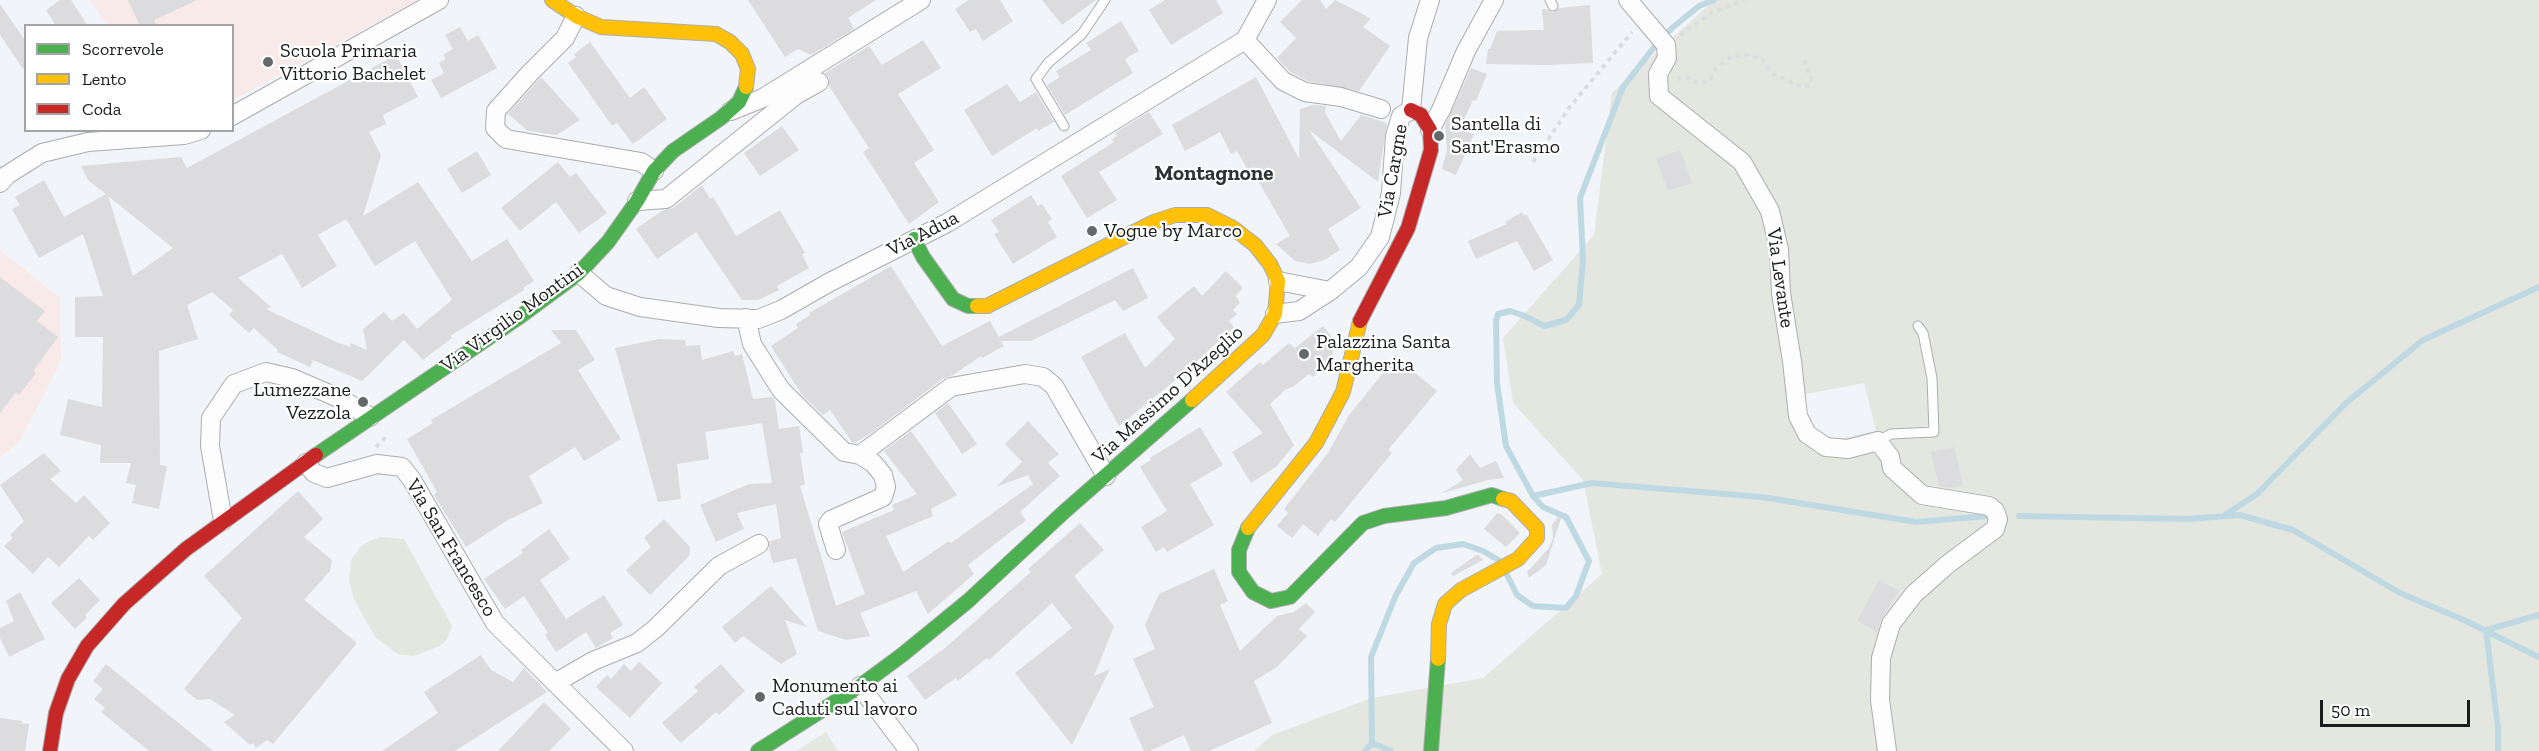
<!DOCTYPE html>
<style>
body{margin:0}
#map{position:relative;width:2539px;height:751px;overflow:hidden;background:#f1f4f8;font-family:"Zilla Slab",serif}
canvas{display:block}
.legend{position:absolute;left:24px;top:24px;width:210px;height:108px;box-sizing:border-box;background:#fff;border:2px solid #a3a4a5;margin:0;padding:8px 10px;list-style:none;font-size:18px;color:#1a1c1e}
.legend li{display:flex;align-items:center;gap:12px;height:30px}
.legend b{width:30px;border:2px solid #a3a4a5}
.scale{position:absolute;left:2320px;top:700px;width:150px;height:27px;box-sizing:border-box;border:3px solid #1a1c1e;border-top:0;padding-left:8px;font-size:18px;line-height:21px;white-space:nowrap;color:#1a1c1e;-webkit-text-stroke:4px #fff;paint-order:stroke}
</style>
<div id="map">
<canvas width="2539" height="751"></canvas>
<ul class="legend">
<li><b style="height:8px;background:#4caf50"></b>Scorrevole</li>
<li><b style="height:8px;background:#ffc107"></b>Lento</li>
<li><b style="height:8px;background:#c62828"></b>Coda</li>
</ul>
<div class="scale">50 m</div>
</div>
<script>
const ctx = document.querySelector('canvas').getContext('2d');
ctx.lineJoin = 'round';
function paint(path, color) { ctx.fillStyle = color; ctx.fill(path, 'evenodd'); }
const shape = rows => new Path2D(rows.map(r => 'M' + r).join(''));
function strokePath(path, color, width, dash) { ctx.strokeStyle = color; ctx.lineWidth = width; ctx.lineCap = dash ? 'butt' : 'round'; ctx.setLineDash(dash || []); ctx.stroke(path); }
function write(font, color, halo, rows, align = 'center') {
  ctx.font = font + ' "Zilla Slab",serif'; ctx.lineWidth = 4.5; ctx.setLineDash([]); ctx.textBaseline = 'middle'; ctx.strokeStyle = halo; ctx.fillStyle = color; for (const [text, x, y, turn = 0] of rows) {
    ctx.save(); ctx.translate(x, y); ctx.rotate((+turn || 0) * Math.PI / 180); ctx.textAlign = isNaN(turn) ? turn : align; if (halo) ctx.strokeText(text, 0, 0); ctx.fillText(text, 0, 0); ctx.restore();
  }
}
paint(shape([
 [90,0,418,0,233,100,232,26,107,25],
 [0,250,60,298,61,361,19,442,0,457]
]), '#f8eae9');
paint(shape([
 [1714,0,2539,0,2539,751,1254,751,1272,735,1372,698,1483,678,1602,574,1583,480,1513,403,1503,338,1594,235,1612,93],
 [1864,383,1876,431,1825,442,1803,420,1801,395],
 [380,537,404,539,452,626,447,639,440,646,414,656,398,654,376,638,354,600,349,580,351,560,362,545],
 [826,732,838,751,796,751]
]), '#e4e7df');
strokePath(shape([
 [1533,496,1592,483,1762,497,1916,522,1988,516],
 [2225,515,2257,494,2346,403,2423,340,2539,287],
 [2019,516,2187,519,2240,515,2293,530,2400,593,2464,620,2539,657],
 [1506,573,1517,595,1533,606,1566,608,1576,596,1589,561,1566,517,1543,507,1533,496,1506,446,1497,383,1496,321,1498,314,1510,311,1525,316,1544,326,1566,320,1579,305,1583,261,1580,198,1623,87,1655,46,1672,28,1699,6,1714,0],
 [1372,743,1391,751],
 [1365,751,1372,743,1371,657,1396,595,1414,563,1436,548,1463,544,1483,551,1500,561],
 [2498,751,2498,728,2486,630,2539,615]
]), '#bfd9e3', 6);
paint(shape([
 [60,0,71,0,88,26,56,26,46,10],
 [128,0,197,0,154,20,157,26,140,26],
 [748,0,876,0,848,18,854,29,811,55,798,49,785,57],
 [969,0,1000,0,1013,21,983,41,976,29,970,32,955,9],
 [1042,0,1096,0,1062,25],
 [1165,0,1216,0,1223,13,1171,45,1149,10],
 [1302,0,1320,0,1326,9,1335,0,1353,9,1371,19,1363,27,1390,46,1359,91,1308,81,1290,72,1277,58,1296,38,1280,22],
 [0,4,26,42,26,73,0,35],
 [1590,5,1593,63,1546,65,1486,64,1488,49,1490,49,1497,31,1544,30,1542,9,1547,9,1553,13,1559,8],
 [1121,21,1139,51,1125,59,1133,73,1065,115,1047,85,1060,77,1056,71,1091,50,1086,43],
 [460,27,468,41,478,35,497,68,441,98,431,80,444,73,439,63,446,59,443,55,453,49,445,35],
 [923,40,941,68,898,94,934,150,914,163,939,202,909,224,863,152,869,148,829,86,829,77,825,73,869,46,882,65],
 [590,42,630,98,644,87,667,119,633,144,617,123,612,126,568,63,576,57,574,54],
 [396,55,418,97,383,115,386,124,369,132,381,155,363,216,418,182,472,261,507,239,534,281,523,288,524,290,450,336,452,338,423,360,404,340,362,381,313,360,310,367,277,352,278,350,254,328,249,333,229,315,233,310,212,292,187,305,198,339,159,351,160,465,167,466,159,509,132,503,136,485,126,483,131,463,100,463,101,445,60,435,68,399,102,407,103,337,75,337,75,297,103,296,83,234,39,258,12,209,20,205,15,197,44,180,64,217,106,194,88,180,81,166,181,157,187,168],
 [108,196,173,248,133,276],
 [346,219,375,266,415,241,452,300,417,329,404,313,392,321,384,312,363,329,367,350,351,343,350,347,334,341,266,309,271,307,238,278,282,254,302,288,337,266,318,235],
 [1471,68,1487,74,1476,101,1473,100,1460,128,1474,134,1456,175,1442,169,1447,150,1445,126],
 [541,77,580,120,557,135,528,131,508,114],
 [1256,77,1299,159,1300,109,1313,105,1326,106,1325,112,1341,141,1361,115,1387,123,1378,182,1309,130,1361,208,1328,229,1340,250,1324,260,1310,264,1295,261,1276,244,1290,236,1253,172,1250,174,1237,151,1231,154,1220,132,1185,151,1172,125],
 [1007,84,1020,102,1036,92,1054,122,1038,131,1037,128,992,156,964,110],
 [1149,112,1163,134,1099,172,1117,200,1087,218,1061,176,1114,142,1112,139,1117,136,1115,133],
 [782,126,799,150,760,176,744,153],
 [1680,150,1692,183,1668,191,1656,159],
 [477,151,491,175,462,193,447,169],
 [558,162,570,177,576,173,607,213,579,233,556,202,520,231,501,208],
 [702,185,710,199,713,197,736,236,780,210,805,253,802,254,809,268,777,286,779,290,758,300,742,300,696,232,657,259,636,229,663,210,673,208],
 [1031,195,1038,206,1042,204,1052,219,1048,222,1057,237,1013,264,994,234,999,232,991,220],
 [1522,212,1524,216,1526,214,1553,260,1534,271,1517,241,1476,259,1468,241,1507,224,1505,222],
 [891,266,942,346,990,321,999,337,1133,268,1148,298,1123,311,1115,300,1031,341,1001,341,1004,346,982,358,981,356,953,375,944,378,871,433,855,443,852,442,830,410,823,415,802,395,771,346,798,328,796,324,810,315,809,313],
 [1226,271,1243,288,1235,296,1240,302,1233,310,1237,314,1229,321,1234,327,1184,373,1119,426,1081,357,1125,333,1145,368,1175,339,1157,317,1194,286,1202,296],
 [0,277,45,311,37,321,58,337,33,371,36,373,19,395,16,392,0,413],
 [1323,326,1334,340,1332,360,1313,377,1309,374,1294,386,1285,390,1270,404,1294,445,1276,467,1251,483,1232,452,1263,433,1226,392,1260,362,1263,365,1289,343,1295,348],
 [551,330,576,330,595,360,578,370,621,439,584,461,575,447,529,476,543,503,508,520,466,547,434,495,437,492,407,439,433,423,431,420,561,343],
 [659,339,685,340,686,346,700,345,702,360,733,351,735,356,742,354,753,399,772,397,775,400,779,429,799,426,803,453,800,453,805,484,800,486,836,606,865,594,842,532,894,510,892,505,917,494,884,451,911,431,957,495,931,509,933,516,886,536,903,572,949,541,951,543,1033,484,1028,475,996,487,1022,462,1005,444,1028,421,1059,454,1048,463,1060,476,1020,512,1026,520,968,565,974,574,928,614,916,591,860,613,870,636,846,640,818,631,796,558,773,563,769,549,770,541,781,538,776,504,737,513,744,529,716,542,700,505,749,484,772,483,762,423,705,432,709,459,677,464,681,499,658,502,615,348],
 [1396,357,1437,391,1388,450,1392,453,1335,522,1331,519,1318,536,1303,524,1292,538,1277,526,1288,513,1284,509,1328,453,1349,415],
 [948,403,977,444,962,454,935,413],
 [1200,427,1223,465,1190,484,1214,525,1167,552,1164,547,1156,552,1141,527,1167,511,1140,467,1151,460,1150,458],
 [1954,447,1963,485,1950,488,1939,486,1931,452],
 [44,453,61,471,50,479,76,503,84,495,110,523,93,540,89,536,59,567,48,557,33,574,4,546,13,538,10,535,24,521,0,485],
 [1470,454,1480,468,1496,461,1504,478,1488,480,1442,493,1463,480,1456,470],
 [298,491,323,519,304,537,332,560,330,571,304,600,357,643,273,744,267,740,256,748,253,743,250,745,224,722,235,715,210,699,197,700,184,689,242,618,204,576],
 [1497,513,1502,515,1520,533,1506,547,1484,529],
 [1558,517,1561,518,1546,565,1529,578,1527,572,1549,548,1553,538,1552,525],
 [664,519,690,547,689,556,650,595,626,570,651,547,644,538],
 [1080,523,1104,550,1074,576,1114,626,1094,676,1110,669,1072,745,1015,673,1072,628,1052,603,989,660,987,658,958,681,956,678,925,700,907,676,945,648,1031,572,1028,569],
 [549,529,570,559,540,580,566,619,604,595,623,625,610,633,613,638,596,648,586,632,556,652,545,635,548,633,524,596,505,609,484,579,523,553,521,550],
 [1478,554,1483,560,1453,576,1451,573],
 [1214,569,1228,601,1220,605,1240,651,1277,616,1294,612,1306,603,1315,612,1299,629,1307,636,1277,667,1254,681,1272,723,1209,751,1191,751,1184,735,1150,751,1144,751,1129,718,1154,707,1133,659,1155,649,1145,625,1159,594],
 [79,578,100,600,85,615,87,617,75,629,51,603],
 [1879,580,1899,591,1882,618,1877,632,1857,621],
 [771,586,807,627,785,620,797,654,781,664,743,636,735,643,722,627],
 [20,592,45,639,9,657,0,638,0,628,14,621,6,601],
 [481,655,491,670,513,682,524,668,547,692,455,751,382,751,438,713,424,692],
 [639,662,662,683,630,718,596,687,607,675,611,679,624,664,631,671],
 [106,664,213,751,149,751,101,712,105,708,94,699,103,689,93,681],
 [721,664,745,691,719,715,716,712,681,743,662,723,698,691,694,687],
 [544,702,571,729,549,751,498,751],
 [0,718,22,721,22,723,29,724,25,751,0,751]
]), '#dcdbdd');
const lane = shape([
 [1550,0,1553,6],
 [1064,126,1036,79,1048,63,1082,34,1105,0],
 [1878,441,1891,434,1934,432,1932,378,1923,333,1918,326]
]);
const street = shape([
 [1267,0,1245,40,1283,81,1305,92,1341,97,1381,109],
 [1628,0,1666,45,1667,58,1658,74,1659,96,1742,162,1770,211,1779,249,1781,293,1792,361,1798,416,1807,434,1826,447,1848,449,1878,441,1890,457,1892,468,1922,495,1989,506,1995,511,1998,519,1995,529,1948,564,1914,594,1891,624,1881,658,1880,700,1887,751],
 [576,16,565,38,529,74,496,111,495,128,506,139,641,162,654,171],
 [731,111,763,98,921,0],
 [232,116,439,0],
 [1430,130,1441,110,1466,51,1494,0],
 [0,183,7,175,42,153,88,142,184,135,201,130],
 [637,201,666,199,796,95,819,82],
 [579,273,606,296,640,307,719,318,758,319,781,310,830,282,947,223,1245,40],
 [1278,281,1330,291],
 [1275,314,1299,311,1330,291,1359,267,1380,237,1391,193,1395,136,1401,116,1411,110,1418,38,1430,0],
 [746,318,752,344,781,390,844,452,860,455,873,463,883,475,886,487,883,497,831,520,828,524,836,550],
 [860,455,951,387,1025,374,1043,377,1054,386,1106,476],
 [306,463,314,473,327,478,377,464,402,467,412,480,495,623,624,751],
 [223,521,210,446,211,418,234,384,266,372,292,378,341,399,370,417],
 [555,683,593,661,637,643,656,628,719,566,759,544],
 [860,686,909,751]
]);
const fast = shape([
 [914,239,923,257,953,299,968,306,977,306],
 [316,455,518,318,579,273,608,242,637,201,654,171,673,151,721,118,739,102,746,87],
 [1248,528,1239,550,1239,572,1253,592,1271,601,1290,597,1363,523,1384,516,1446,508,1492,495,1503,499],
 [758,751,860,686,902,655,968,601,1065,511,1192,400],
 [1431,751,1438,659]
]);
const slow = shape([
 [552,0,576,16,601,27,716,34,730,42,742,54,748,69,746,87],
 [977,306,987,306,1154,222,1175,215,1207,215,1233,228,1255,245,1270,264,1278,281,1275,314,1263,335,1192,400],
 [1248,528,1316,443,1343,392,1360,321],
 [1438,659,1439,624,1445,604,1461,590,1518,559,1537,538,1537,528,1511,501,1503,499]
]);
const jam = shape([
 [1360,321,1408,228,1431,150,1430,130,1421,115,1411,110],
 [50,751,56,713,68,679,87,646,124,604,186,549,316,455]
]);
strokePath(lane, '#abacaf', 11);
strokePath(street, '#abacaf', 20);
strokePath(fast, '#abacaf', 16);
strokePath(slow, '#abacaf', 16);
strokePath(jam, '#abacaf', 16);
strokePath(shape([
 [1680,35,1713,12,1745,0],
 [1677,79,1686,77,1700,84,1710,79,1716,68,1732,56,1749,55,1762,59,1771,73,1802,87,1810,85,1811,77,1803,59],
 [1533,162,1569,108,1632,32],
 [376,447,388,435]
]), '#dcddde', 4, [4.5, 4.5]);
strokePath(lane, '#fdfdfe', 9);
strokePath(street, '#fdfdfe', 18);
strokePath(fast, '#4caf50', 14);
strokePath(slow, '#ffc107', 14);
strokePath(jam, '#c62828', 14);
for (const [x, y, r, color] of [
 [268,62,6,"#65686a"],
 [1439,136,6,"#65686a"],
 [1092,231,6,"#65686a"],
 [1304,354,6,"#65686a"],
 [363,402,6,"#65686a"],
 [760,697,6,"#65686a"]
]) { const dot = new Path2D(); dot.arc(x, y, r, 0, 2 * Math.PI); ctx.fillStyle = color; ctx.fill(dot); strokePath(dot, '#fff', 2); }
write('20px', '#1a1c1e', '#fff', [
 ["Scuola Primaria",280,51],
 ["Vittorio Bachelet",280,74],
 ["Santella di",1451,124],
 ["Sant'Erasmo",1451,147],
 ["Vogue by Marco",1104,231],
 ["Palazzina Santa",1316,342],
 ["Margherita",1316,365],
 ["Lumezzane",351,390,"right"],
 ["Vezzola",351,413,"right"],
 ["Monumento ai",772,686],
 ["Caduti sul lavoro",772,709]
], 'left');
write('20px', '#1a1c1e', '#fff', [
 ["Via Cargne",1393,171,-80],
 ["Via Adua",923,234,-27],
 ["Via Levante",1780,278,82],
 ["Via Virgilio Montini",512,318,-36],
 ["Via Massimo D'Azeglio",1168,395,-42],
 ["Via San Francesco",451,548,59]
]);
write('bold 21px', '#2e3238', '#fff', [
 ["Montagnone",1214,174]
]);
</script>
